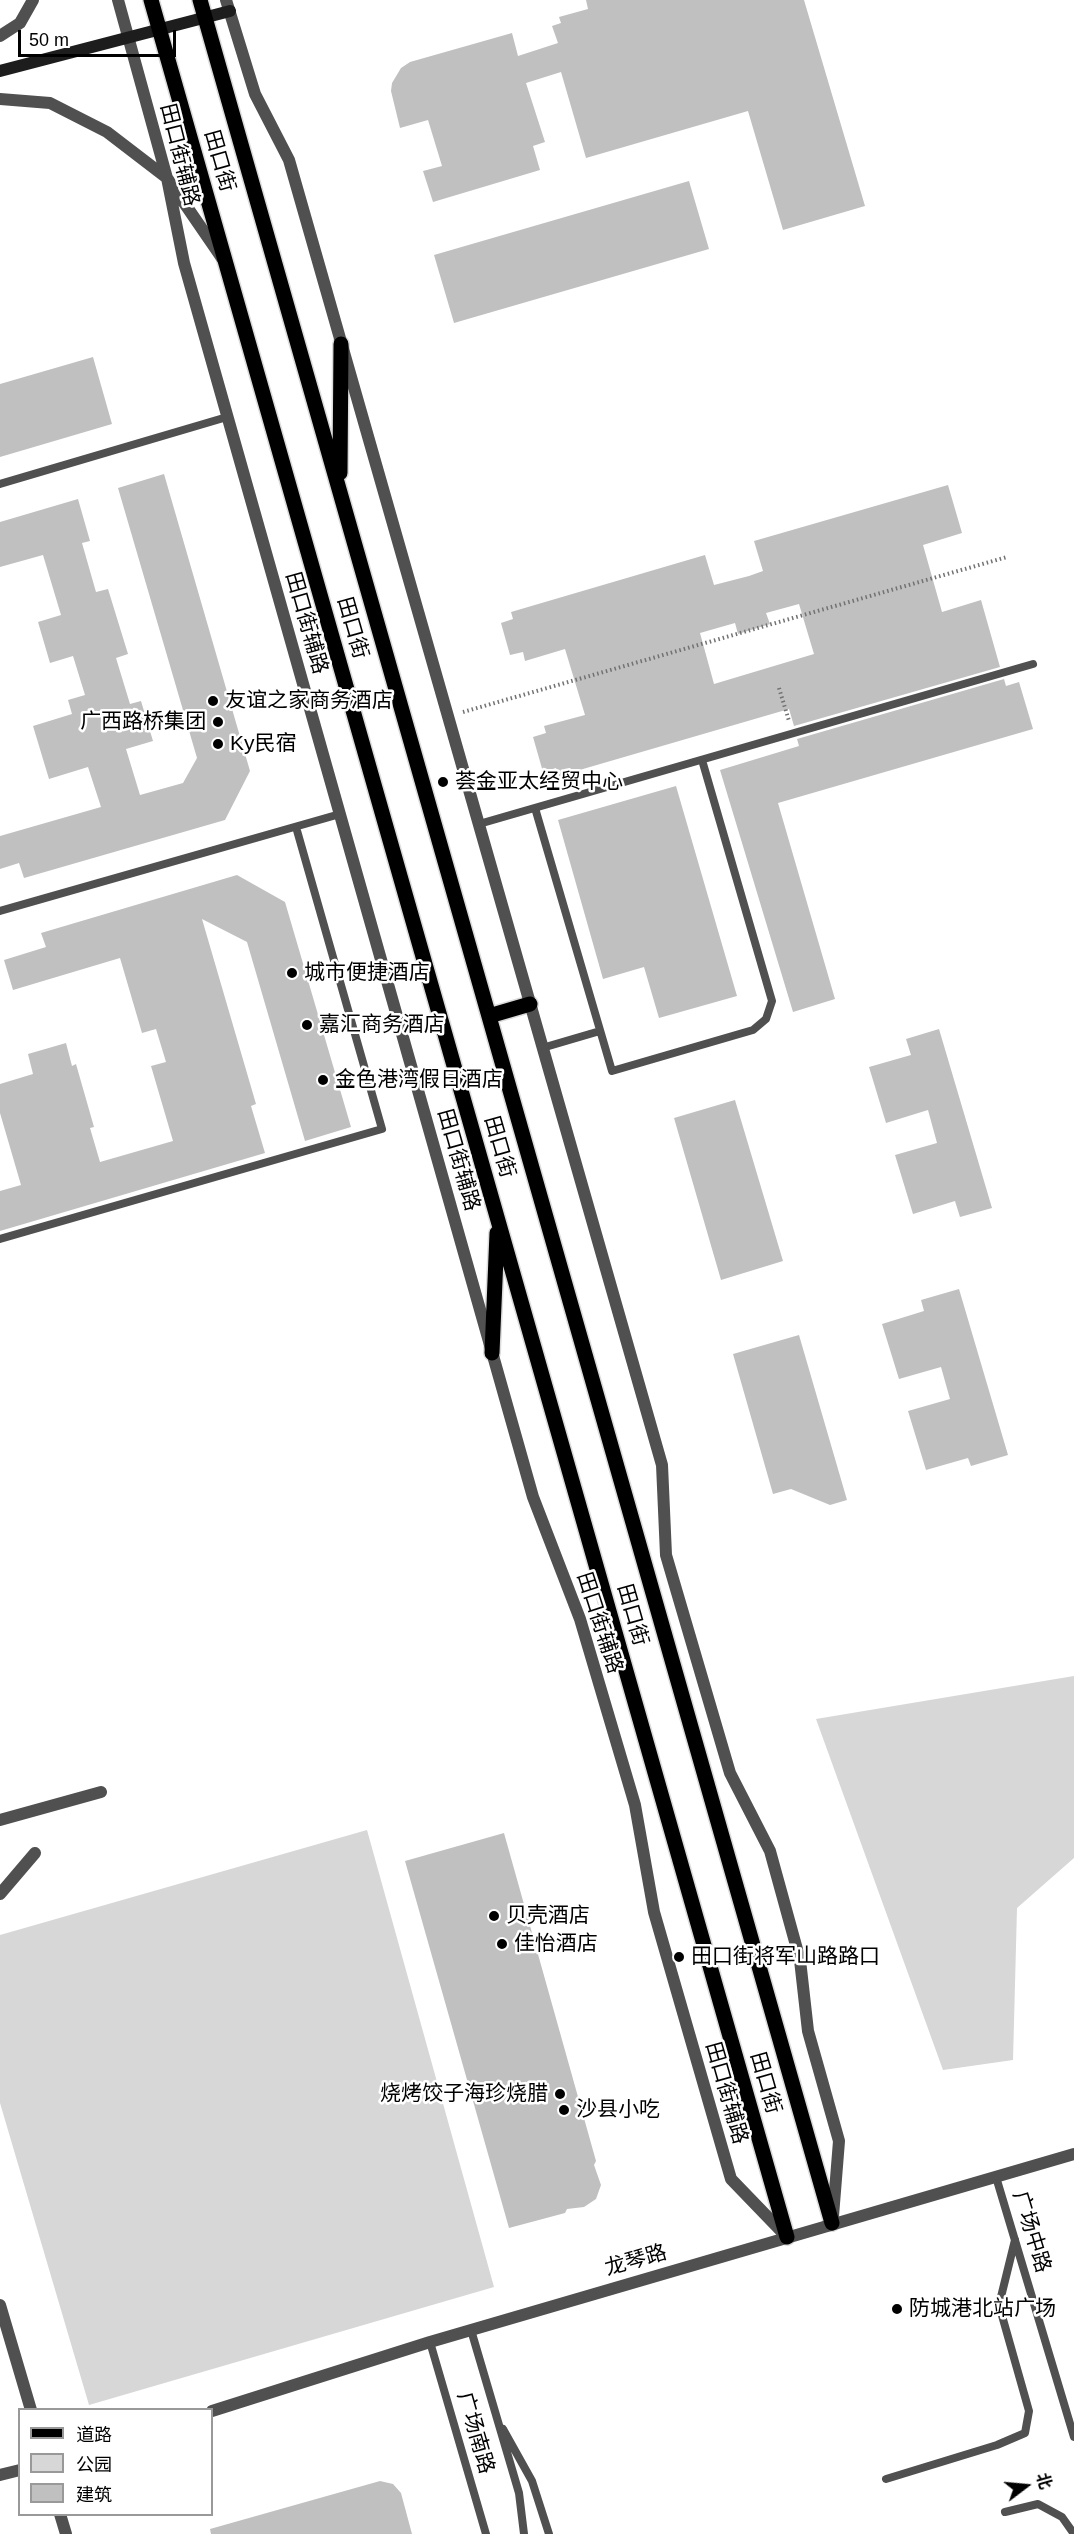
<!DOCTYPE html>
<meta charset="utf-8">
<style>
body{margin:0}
#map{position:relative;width:1074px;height:2534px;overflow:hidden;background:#fff;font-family:Helvetica,"Noto Sans SC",sans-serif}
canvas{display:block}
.legend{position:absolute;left:18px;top:2408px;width:195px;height:108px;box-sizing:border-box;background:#fff;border:2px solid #999;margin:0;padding:8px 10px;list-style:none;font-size:18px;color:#000}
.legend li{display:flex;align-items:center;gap:12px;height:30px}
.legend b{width:30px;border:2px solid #999}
.north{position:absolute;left:996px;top:2456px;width:60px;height:60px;-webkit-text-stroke:4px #fff;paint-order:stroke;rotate:74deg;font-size:16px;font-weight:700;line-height:24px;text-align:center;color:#000}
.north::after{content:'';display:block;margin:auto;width:21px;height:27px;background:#000;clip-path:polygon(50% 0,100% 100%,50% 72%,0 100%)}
.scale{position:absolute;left:18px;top:30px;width:158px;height:27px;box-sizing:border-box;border:3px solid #000;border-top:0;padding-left:8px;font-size:18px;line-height:21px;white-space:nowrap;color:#000;-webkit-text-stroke:4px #fff;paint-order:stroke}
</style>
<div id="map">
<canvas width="1074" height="2534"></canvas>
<ul class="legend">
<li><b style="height:8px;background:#000"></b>道路</li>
<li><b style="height:16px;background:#d7d7d7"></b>公园</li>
<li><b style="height:16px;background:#c0c0c0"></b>建筑</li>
</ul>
<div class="north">北</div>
<div class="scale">50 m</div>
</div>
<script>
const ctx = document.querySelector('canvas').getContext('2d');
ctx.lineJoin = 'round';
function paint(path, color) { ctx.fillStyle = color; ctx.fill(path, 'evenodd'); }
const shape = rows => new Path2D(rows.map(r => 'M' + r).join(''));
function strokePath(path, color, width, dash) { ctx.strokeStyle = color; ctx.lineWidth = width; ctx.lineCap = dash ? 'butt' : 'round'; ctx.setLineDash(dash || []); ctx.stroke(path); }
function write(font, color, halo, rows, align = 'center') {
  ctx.font = font + ' Helvetica,"Noto Sans SC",sans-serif'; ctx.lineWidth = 5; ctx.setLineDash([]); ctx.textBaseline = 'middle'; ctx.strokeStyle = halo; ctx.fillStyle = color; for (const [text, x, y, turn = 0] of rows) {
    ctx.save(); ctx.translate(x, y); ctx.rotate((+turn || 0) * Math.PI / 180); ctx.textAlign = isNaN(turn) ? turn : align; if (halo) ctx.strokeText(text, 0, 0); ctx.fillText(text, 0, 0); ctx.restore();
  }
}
paint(shape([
 [1074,1676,1074,1858,1017,1908,1013,2060,943,2070,816,1719],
 [367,1830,494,2287,89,2405,0,2103,0,1935]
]), '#d7d7d7');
paint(shape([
 [586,0,804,0,865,206,783,230,748,111,586,158,561,72,526,83,545,142,533,146,540,170,433,202,423,171,442,166,428,120,400,128,391,91,392,83,401,68,410,62,512,33,518,56,558,43,552,26,561,23,559,17,588,9],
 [689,181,709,249,454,323,434,255],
 [93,357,112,424,0,457,0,384],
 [164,474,250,771,225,820,24,878,19,863,0,869,0,836,101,807,88,767,49,779,33,726,72,714,68,700,85,695,73,656,50,663,38,622,61,615,43,555,0,567,0,522,78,499,90,541,82,543,96,592,108,589,128,654,116,658,130,704,141,701,153,741,126,749,140,795,183,783,197,758,118,488],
 [948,485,962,533,923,545,942,612,981,600,1000,667,794,726,789,709,559,776,556,768,543,772,533,737,546,733,544,726,585,715,565,649,525,661,523,652,510,655,501,623,513,619,511,612,705,555,714,585,749,576,763,571,754,541],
 [799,604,814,654,714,684,700,633,735,623,738,634,770,624,766,613],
 [1004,679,1006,686,1019,682,1033,729,778,803,835,999,793,1012,720,770,799,746,797,739],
 [676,786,737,996,659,1018,644,967,603,979,558,820],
 [237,875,285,902,351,1127,305,1141,247,942,202,919,256,1104,251,1106,265,1153,0,1231,0,1191,21,1185,0,1113,0,1084,33,1074,28,1054,66,1043,72,1066,76,1064,94,1127,90,1128,100,1162,173,1141,151,1066,166,1062,156,1029,142,1033,120,958,13,990,4,960,46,947,41,933],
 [939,1029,992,1208,960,1217,955,1201,913,1214,895,1155,937,1143,928,1110,886,1123,869,1067,911,1055,906,1039],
 [735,1100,783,1261,721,1280,674,1118],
 [959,1289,1008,1455,971,1466,968,1458,926,1470,908,1411,950,1399,941,1367,899,1379,882,1324,924,1311,921,1300],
 [799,1335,847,1500,830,1505,791,1489,773,1494,733,1354],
 [504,1833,596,2161,594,2165,601,2185,596,2199,584,2207,567,2209,565,2213,509,2228,405,1861],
 [380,2481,393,2484,401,2493,412,2534,211,2534,210,2529]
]), '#c0c0c0');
const primary = shape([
 [151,0,787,2237],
 [200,0,832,2223],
 [340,473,341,344],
 [489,1016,530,1004],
 [492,1353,497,1233]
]);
strokePath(primary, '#dbdbdb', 18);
strokePath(shape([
 [779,688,789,721],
 [463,712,1007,557]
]), '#727272', 4, [1.5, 3]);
strokePath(shape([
 [0,484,227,417],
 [535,808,612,1071,643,1062,753,1030,766,1019,772,1001,702,760],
 [479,824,1033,664],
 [0,911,340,814],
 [542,1048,600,1031],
 [0,1239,382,1129,296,827],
 [996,2177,1074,2437],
 [471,2330,519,2493,524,2534],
 [430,2342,486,2534],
 [503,2429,532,2481,549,2534],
 [886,2479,997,2445,1025,2433,1029,2411,999,2305,1015,2240],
 [1005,2512,1038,2504,1062,2517,1074,2534]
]), '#505050', 8);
strokePath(shape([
 [0,1820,101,1792],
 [0,2475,20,2470]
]), '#505050', 12);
strokePath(shape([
 [118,0,167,178,184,263,533,1497,580,1619,635,1805,654,1912,731,2179,786,2236],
 [226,0,255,94,289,160,662,1465,666,1555,730,1773,770,1851,800,1960,808,2031,839,2141,833,2216],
 [0,36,20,23,33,0],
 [0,99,50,103,107,132,167,178,222,258],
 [0,1894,35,1853],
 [0,2305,31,2410],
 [212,2411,430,2342,1074,2154],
 [60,2514,66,2534]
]), '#505050', 12);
strokePath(shape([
 [0,71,230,11]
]), '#1d1d1d', 12);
strokePath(primary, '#000', 15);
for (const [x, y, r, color] of [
 [213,701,6,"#000"],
 [218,722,6,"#000"],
 [218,744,6,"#000"],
 [443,782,6,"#000"],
 [292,973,6,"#000"],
 [307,1025,6,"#000"],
 [323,1080,6,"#000"],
 [494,1916,6,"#000"],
 [502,1944,6,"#000"],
 [679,1957,6,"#000"],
 [560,2094,6,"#000"],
 [564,2110,6,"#000"],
 [897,2309,6,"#000"]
]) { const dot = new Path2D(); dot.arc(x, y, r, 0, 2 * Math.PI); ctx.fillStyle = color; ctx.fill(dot); strokePath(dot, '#fff', 2); }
write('21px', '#000', '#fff', [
 ["田口街辅路",179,155,76],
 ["田口街",219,161,74],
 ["田口街辅路",306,623,74],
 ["田口街",352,628,74],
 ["田口街",499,1147,74],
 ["田口街辅路",458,1160,74],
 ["田口街",632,1615,74],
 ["田口街辅路",599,1623,72],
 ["田口街",765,2083,74],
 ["田口街辅路",726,2093,74],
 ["广场中路",1031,2232,73],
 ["龙琴路",636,2261,-16],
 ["广场南路",475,2433,74]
]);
write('21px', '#000', '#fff', [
 ["友谊之家商务酒店",225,701],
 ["广西路桥集团",206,722,"right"],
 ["Ky民宿",230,744],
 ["荟金亚太经贸中心",455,782],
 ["城市便捷酒店",304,973],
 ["嘉汇商务酒店",319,1025],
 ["金色港湾假日酒店",335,1080],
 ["贝壳酒店",506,1916],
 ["佳怡酒店",514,1944],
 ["田口街将军山路路口",691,1957],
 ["烧烤饺子海珍烧腊",548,2094,"right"],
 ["沙县小吃",576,2110],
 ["防城港北站广场",909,2309]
], 'left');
</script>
